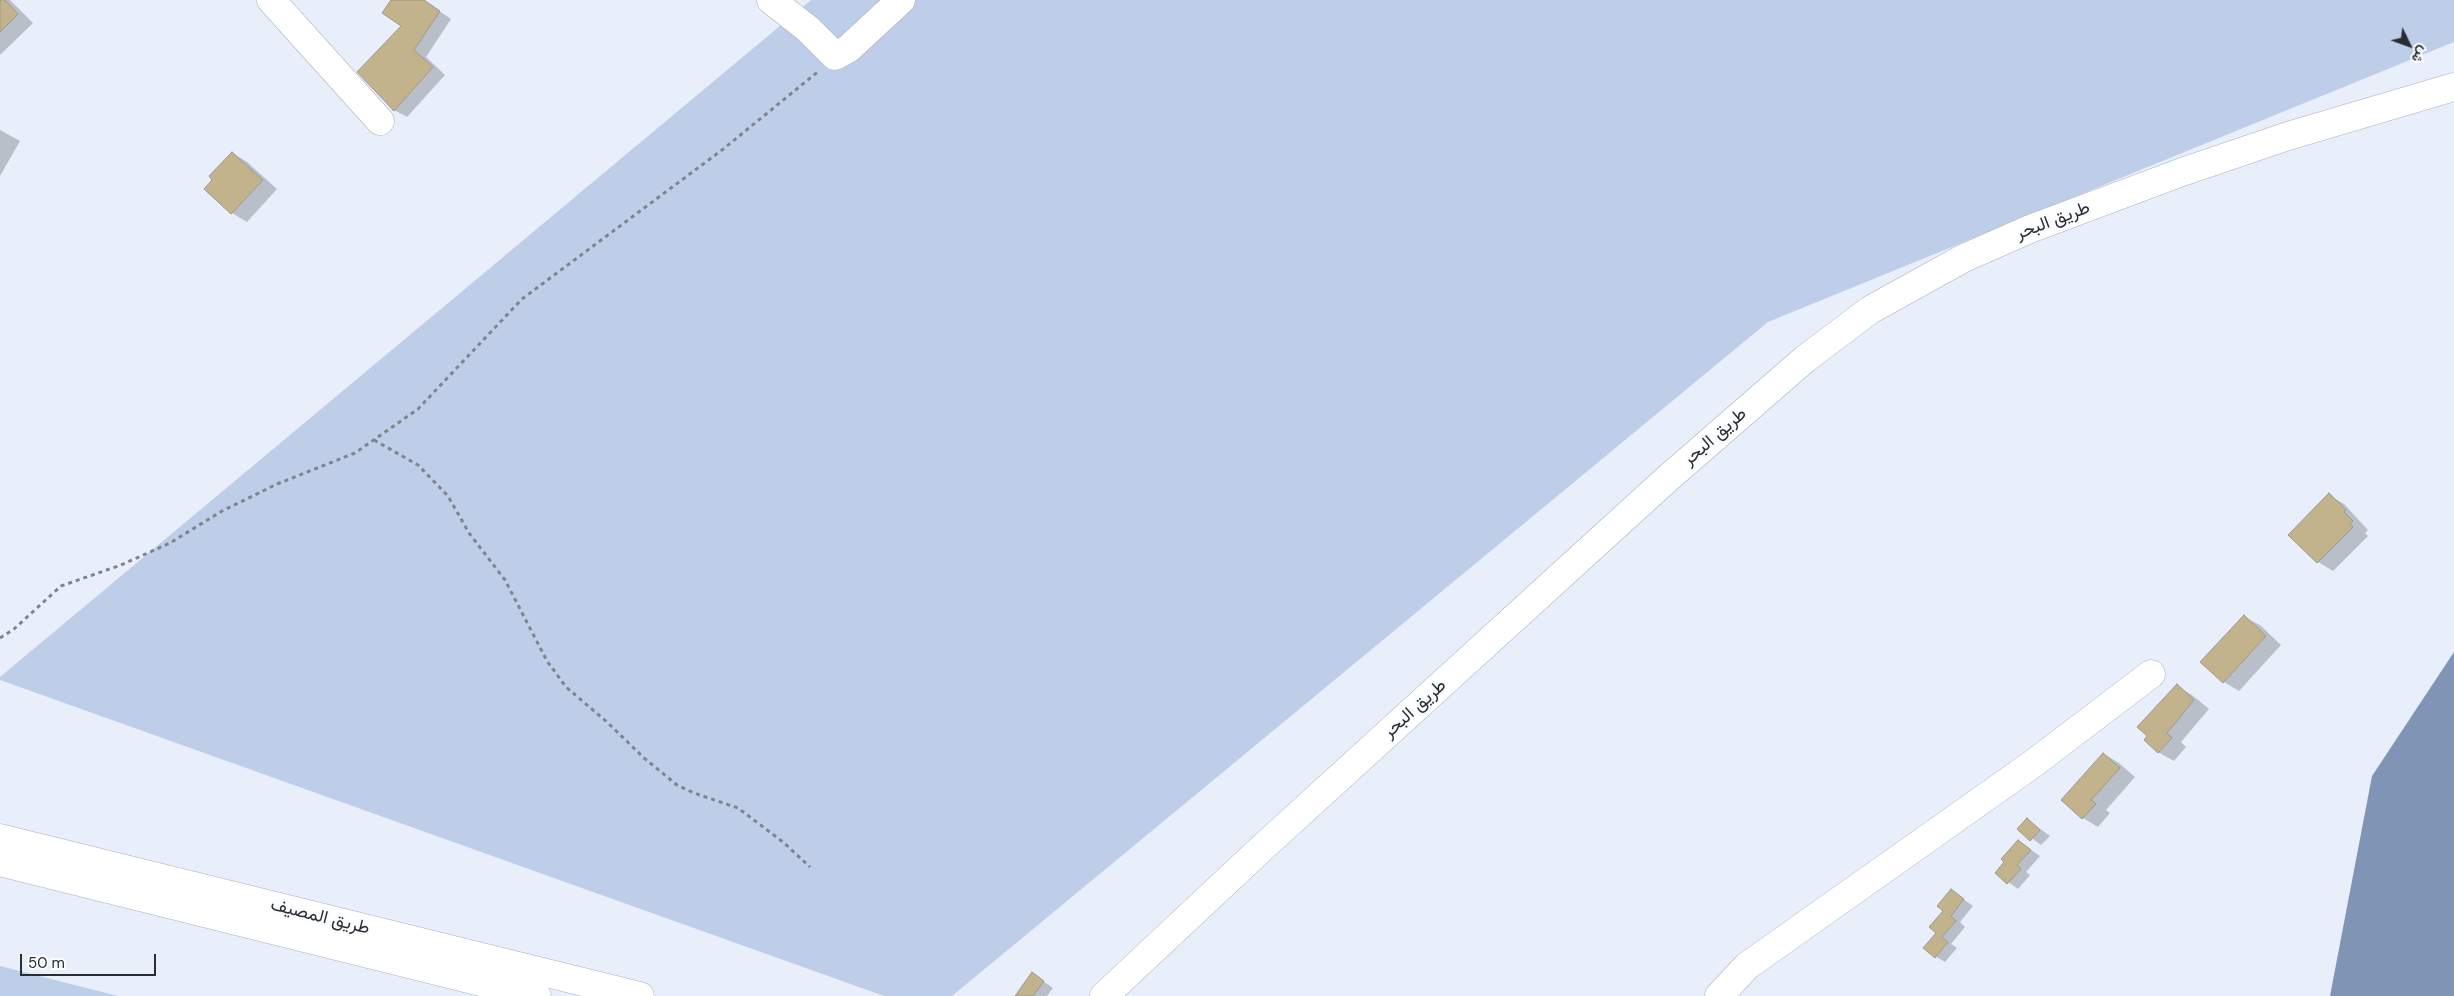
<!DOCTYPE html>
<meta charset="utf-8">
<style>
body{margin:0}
#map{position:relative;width:2454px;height:996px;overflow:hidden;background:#e8effb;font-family:"DM Sans",Vazirmatn,sans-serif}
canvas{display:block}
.north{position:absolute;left:2384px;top:20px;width:50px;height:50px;-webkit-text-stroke:4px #fafcfe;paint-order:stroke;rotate:132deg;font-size:14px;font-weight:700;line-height:20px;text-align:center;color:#2a2d31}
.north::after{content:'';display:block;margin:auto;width:18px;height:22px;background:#2a2d31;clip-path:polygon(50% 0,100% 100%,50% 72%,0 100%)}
.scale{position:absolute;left:20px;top:954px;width:136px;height:22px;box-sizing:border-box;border:2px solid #2a2d31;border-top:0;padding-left:6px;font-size:15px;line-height:18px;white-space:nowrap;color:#2a2d31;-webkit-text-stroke:4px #fafcfe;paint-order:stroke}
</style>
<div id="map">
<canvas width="2454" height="996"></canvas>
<div class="north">ش</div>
<div class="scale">50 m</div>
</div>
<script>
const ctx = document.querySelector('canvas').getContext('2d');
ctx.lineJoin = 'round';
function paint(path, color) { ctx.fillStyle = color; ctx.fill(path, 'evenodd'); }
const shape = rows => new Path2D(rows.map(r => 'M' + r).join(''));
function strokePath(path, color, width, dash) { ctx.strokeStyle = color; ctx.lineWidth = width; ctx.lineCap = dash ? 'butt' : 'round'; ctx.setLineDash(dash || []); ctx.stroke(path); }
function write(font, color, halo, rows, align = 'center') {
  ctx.font = font + ' "DM Sans",Vazirmatn,sans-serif'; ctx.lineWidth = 5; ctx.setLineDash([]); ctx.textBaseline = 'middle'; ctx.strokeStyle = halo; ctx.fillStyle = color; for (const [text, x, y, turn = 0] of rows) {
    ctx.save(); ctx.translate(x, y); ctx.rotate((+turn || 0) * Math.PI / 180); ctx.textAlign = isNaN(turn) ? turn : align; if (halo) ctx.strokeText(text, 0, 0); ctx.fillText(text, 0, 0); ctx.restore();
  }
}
paint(shape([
 [811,0,2454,0,2454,42,1768,322,952,996,884,996,0,680,0,677],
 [0,966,118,996,0,996]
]), '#becee8');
paint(shape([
 [2454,652,2454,996,2330,996,2372,776]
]), '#8094b5');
paint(shape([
 [0,0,10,0,33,23,0,55],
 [392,0,423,0,451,19,426,57,445,75,407,117,394,110,403,25],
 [0,130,20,141,0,176],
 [232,153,247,162,277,189,247,222,232,213,206,189],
 [2329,495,2344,504,2368,530,2365,533,2368,536,2333,571,2318,562,2290,535],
 [2244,617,2260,625,2281,645,2239,691,2224,682,2202,662],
 [2177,686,2192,695,2209,709,2181,742,2186,747,2174,761,2158,752],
 [2104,754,2119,763,2135,777,2106,810,2110,813,2098,827,2083,818],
 [2028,820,2050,836,2041,845,2019,829],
 [2018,841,2040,856,2026,872,2030,875,2018,889,1996,873,2006,862],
 [1952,891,1973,906,1960,922,1965,927,1951,944,1957,948,1945,962,1935,956,1937,933],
 [1033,974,1053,988,1047,996,1016,996]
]), '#0003');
const building = shape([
 [0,0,5,0,18,14,0,32,0,0],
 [391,0,424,0,440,11,414,50,433,67,394,111,357,72,401,26,382,13,391,0],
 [232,152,263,180,231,214,204,189,212,180,209,176,232,152],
 [2329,493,2346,510,2344,512,2353,521,2350,524,2353,527,2317,563,2288,535,2329,493],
 [2244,615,2266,636,2223,683,2200,662,2244,615],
 [2177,684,2194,700,2167,733,2172,738,2158,753,2144,740,2147,736,2137,727,2177,684],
 [2103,753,2120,768,2091,800,2096,804,2082,819,2061,800,2103,753],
 [2027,818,2040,830,2030,841,2017,829,2027,818],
 [2018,840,2031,850,2017,865,2021,869,2007,884,1995,873,2004,862,2001,859,2018,840],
 [1951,889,1964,899,1951,916,1956,921,1942,937,1948,942,1935,958,1923,948,1936,933,1929,927,1943,911,1937,906,1951,889],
 [1032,972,1044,981,1033,996,1015,996,1032,972]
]);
paint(building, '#c3b38d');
strokePath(building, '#9d988d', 1);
const minor = shape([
 [271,0,380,121],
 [771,0,808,29,835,56,848,49,901,0],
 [1104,996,1262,848,1667,479,1805,359,1870,310,1964,258,2030,229,2182,172,2288,136,2454,87],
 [1719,996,1747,966,2034,763,2151,674]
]);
const major = shape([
 [0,838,640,996],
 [0,862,537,996]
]);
strokePath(minor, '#a9b0bc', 29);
strokePath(major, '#a9b0bc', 29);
strokePath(shape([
 [374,440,418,465,448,496,469,533,505,580,547,661,566,687,607,722,644,758,677,785,694,793,738,808,783,842,810,867],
 [0,638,14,629,61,586,121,565,170,543,222,511,277,484,355,453,418,409,522,299,722,150,820,70]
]), '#80858d', 3, [4, 4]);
strokePath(minor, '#fff', 28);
strokePath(major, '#fff', 28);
write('18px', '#2a2d31', '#fafcfe', [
 ["طريق البحر",2053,221,-21],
 ["طريق البحر",1715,437,-41],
 ["طريق البحر",1415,709,-42],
 ["طريق المصيف",320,917,14]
]);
</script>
